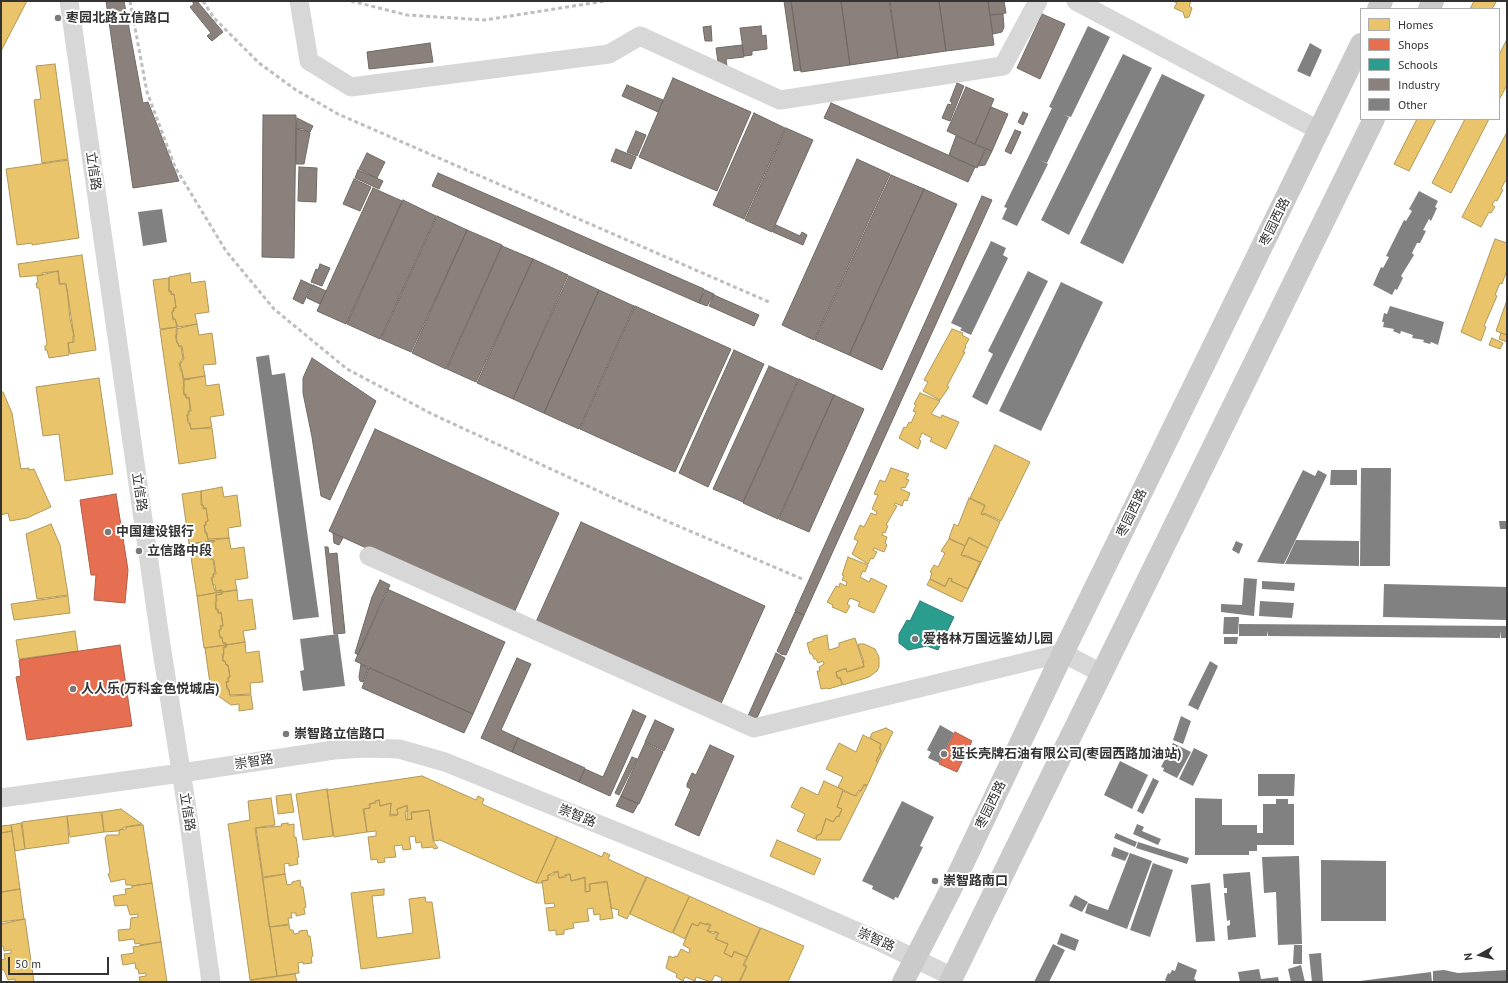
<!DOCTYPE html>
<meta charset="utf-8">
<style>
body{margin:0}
#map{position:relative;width:1508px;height:983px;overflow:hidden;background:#fff;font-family:"PT Sans",sans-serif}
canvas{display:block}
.frame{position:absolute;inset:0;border:2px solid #333;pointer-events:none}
.legend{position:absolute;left:1360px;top:8px;width:140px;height:112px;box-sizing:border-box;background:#fff;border:1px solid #adadad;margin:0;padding:5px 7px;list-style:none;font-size:12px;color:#333}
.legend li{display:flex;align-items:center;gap:8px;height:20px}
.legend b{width:20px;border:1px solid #adadad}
.north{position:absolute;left:1460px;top:935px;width:40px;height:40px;-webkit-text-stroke:3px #fff;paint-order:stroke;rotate:262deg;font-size:11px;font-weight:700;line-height:16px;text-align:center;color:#333}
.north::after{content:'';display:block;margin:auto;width:14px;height:18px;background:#333;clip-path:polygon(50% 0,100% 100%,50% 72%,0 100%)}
.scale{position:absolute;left:8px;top:957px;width:101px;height:18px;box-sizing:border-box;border:2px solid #333;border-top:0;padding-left:5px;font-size:12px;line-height:14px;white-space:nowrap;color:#333;-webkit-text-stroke:3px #fff;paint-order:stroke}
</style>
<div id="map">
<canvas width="1508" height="983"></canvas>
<div class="frame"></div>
<ul class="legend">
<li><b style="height:11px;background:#e9c46a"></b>Homes</li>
<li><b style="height:11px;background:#e76f51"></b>Shops</li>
<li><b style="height:11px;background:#2a9d8f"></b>Schools</li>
<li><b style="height:11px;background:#8a817c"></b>Industry</li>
<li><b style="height:11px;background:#818181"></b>Other</li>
</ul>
<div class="north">N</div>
<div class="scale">50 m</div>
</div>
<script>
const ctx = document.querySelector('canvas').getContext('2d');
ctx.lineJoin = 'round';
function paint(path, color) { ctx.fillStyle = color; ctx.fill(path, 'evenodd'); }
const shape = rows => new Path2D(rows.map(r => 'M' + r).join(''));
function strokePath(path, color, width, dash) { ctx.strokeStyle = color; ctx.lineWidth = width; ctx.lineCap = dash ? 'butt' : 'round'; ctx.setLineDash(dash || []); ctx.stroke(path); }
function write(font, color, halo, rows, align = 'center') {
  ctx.font = font + ' "PT Sans","Noto Sans SC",sans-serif'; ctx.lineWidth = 4; ctx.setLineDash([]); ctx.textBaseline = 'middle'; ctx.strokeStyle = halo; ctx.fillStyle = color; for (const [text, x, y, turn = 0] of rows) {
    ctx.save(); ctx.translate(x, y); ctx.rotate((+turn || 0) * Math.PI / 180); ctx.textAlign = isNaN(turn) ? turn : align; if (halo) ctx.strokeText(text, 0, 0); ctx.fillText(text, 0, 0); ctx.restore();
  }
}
const homes = shape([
 [1,1,27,1,1,51,1,1],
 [1173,1,1191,1,1189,6,1192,8,1189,17,1185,18,1183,12,1174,8,1177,3,1173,1],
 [1474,1,1494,1,1496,2,1492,9,1470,9,1474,1],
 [1507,39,1507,85,1499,100,1499,55,1507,39],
 [55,64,68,159,42,163,34,100,41,99,36,66,55,64],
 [1417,119,1436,119,1409,171,1394,164,1417,119],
 [1465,119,1489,119,1451,193,1432,183,1465,119],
 [1507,132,1507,182,1505,181,1501,189,1503,190,1497,201,1495,200,1492,205,1495,207,1491,213,1489,212,1481,227,1462,217,1507,132],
 [68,160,79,238,32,245,32,243,17,245,6,169,68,160],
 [1495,239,1507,243,1507,270,1502,284,1500,283,1495,295,1497,296,1484,326,1486,327,1481,341,1461,332,1495,239],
 [82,255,96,350,70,354,68,343,74,342,74,336,66,283,60,284,58,271,42,273,43,275,20,277,18,264,82,255],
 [58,271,59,284,65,284,67,289,70,319,74,336,73,336,73,342,68,343,69,355,49,358,47,350,45,350,45,346,47,345,39,288,37,288,36,283,38,283,37,276,58,271],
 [190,273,191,283,205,281,209,312,195,314,197,324,178,327,175,319,173,319,172,312,174,311,174,308,176,308,174,294,172,294,171,291,169,291,169,277,190,273],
 [169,278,169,292,171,291,171,295,174,294,176,307,173,308,174,311,172,311,173,320,175,319,177,327,160,329,153,280,169,278],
 [1507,300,1507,335,1496,331,1507,300],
 [197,324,199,335,212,333,216,364,203,365,205,376,184,379,180,364,184,359,182,346,179,346,178,343,177,343,176,329,197,324],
 [177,327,177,335,175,335,177,343,178,343,179,347,181,346,183,359,181,360,181,363,179,363,181,371,182,371,183,379,190,379,183,380,184,387,183,387,184,395,186,395,186,398,189,398,190,411,187,415,188,423,190,423,191,429,212,428,216,458,179,464,160,330,177,327],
 [952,329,963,333,962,335,969,339,965,346,966,347,963,352,965,352,947,386,949,387,940,400,923,391,928,382,924,380,952,329],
 [1501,333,1507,335,1507,342,1499,339,1501,333],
 [1492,338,1503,343,1500,349,1489,345,1492,338],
 [205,376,206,386,219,384,224,415,210,417,212,427,191,429,187,415,189,415,188,411,191,411,189,397,186,398,186,394,184,395,184,380,205,376],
 [99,378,113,474,65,481,59,434,43,436,36,387,99,378],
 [1,392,3,392,12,413,21,469,29,468,29,470,34,469,51,507,27,518,10,521,8,513,1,515,1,392],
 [920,393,940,401,931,414,941,418,942,415,959,422,946,449,930,441,932,438,922,433,919,440,921,441,918,449,899,438,904,427,906,428,909,422,911,423,916,412,913,411,916,405,914,404,920,393],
 [995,445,1030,462,1001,521,984,513,983,515,981,514,985,505,970,498,995,445],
 [891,468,909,474,906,479,909,480,905,488,902,487,901,489,910,493,907,501,904,500,902,506,895,503,894,505,897,506,886,525,888,526,885,533,883,532,882,535,887,537,885,543,887,545,884,552,874,548,873,550,877,552,873,559,871,558,868,564,852,554,858,541,854,539,860,525,864,527,871,513,876,515,877,512,872,509,878,495,874,494,880,480,885,482,891,468],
 [222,487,224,497,237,495,241,526,228,528,229,538,208,539,204,526,206,525,206,522,208,521,206,508,204,508,203,505,202,505,201,491,222,487],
 [201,491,201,505,203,505,203,509,206,508,208,521,205,522,206,525,204,525,205,533,207,533,208,540,214,540,189,544,182,494,201,491],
 [969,498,985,506,981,514,983,515,984,514,1000,522,988,548,969,537,965,546,949,538,954,524,958,526,969,498],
 [51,524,60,545,68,595,37,599,26,534,51,524],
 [229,538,231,549,244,547,248,578,235,580,237,590,222,592,222,590,216,591,215,585,213,585,212,578,214,577,213,574,216,574,214,560,209,557,208,550,210,550,209,543,214,542,214,540,229,538],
 [969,538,988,548,962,602,927,585,930,579,945,587,949,578,952,579,951,581,968,589,981,562,961,555,969,538],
 [949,539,965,546,961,555,964,556,965,555,980,562,968,589,951,581,952,579,949,578,945,586,930,579,932,573,930,572,934,565,938,567,945,553,941,551,949,539],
 [214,541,214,542,209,543,210,549,208,549,209,558,213,560,215,573,213,574,213,577,211,578,215,591,221,590,221,592,197,596,189,544,214,541],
 [848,557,868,565,865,572,863,571,860,577,869,582,871,578,887,586,874,613,858,606,860,602,850,598,847,604,850,606,846,613,832,607,833,605,827,602,836,586,839,587,840,583,846,586,847,582,842,580,844,576,842,575,848,557],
 [237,590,238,601,252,599,256,629,243,631,245,642,226,645,226,643,223,643,222,637,220,637,219,630,221,630,221,626,223,626,221,612,218,613,218,609,216,609,216,595,222,594,222,592,237,590],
 [221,592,222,594,216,595,217,601,215,602,216,610,218,610,218,613,221,613,223,626,220,626,221,629,219,630,220,638,222,638,223,643,226,643,226,645,204,648,197,596,221,592],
 [68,596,70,613,14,620,11,604,68,596],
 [75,631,78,651,19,659,16,640,75,631],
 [827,635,829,650,839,647,839,643,855,638,864,666,847,672,846,668,836,672,837,678,840,678,842,685,828,689,827,688,821,689,817,671,820,671,819,667,824,664,823,661,818,663,816,659,814,659,812,654,810,654,807,643,813,641,813,639,827,635],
 [245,642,246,653,259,651,263,682,250,683,251,694,230,695,226,682,229,682,228,678,230,677,228,665,226,665,225,661,223,661,224,647,227,647,226,645,245,642],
 [859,644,864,644,875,649,879,657,879,667,877,671,869,677,843,685,840,677,838,678,836,672,846,669,847,672,864,667,863,662,864,662,858,645,859,644],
 [226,645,226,647,223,647,224,654,222,654,223,661,225,661,226,665,228,665,230,677,228,677,228,682,226,682,227,689,229,689,230,696,251,695,253,709,239,711,239,704,231,705,211,691,205,648,226,645],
 [886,728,893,732,878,762,876,761,881,751,880,748,881,744,870,738,872,733,886,728],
 [863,735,881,744,879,748,881,751,876,761,878,762,867,786,864,784,861,791,859,790,855,796,838,787,843,777,826,769,839,743,856,752,863,735],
 [422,776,476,800,478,796,484,799,482,804,557,837,536,883,440,840,434,841,429,810,411,812,412,819,407,820,407,805,397,809,398,814,390,815,391,803,380,806,379,800,375,801,376,803,369,804,370,808,363,809,367,832,334,837,327,790,422,776],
 [824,781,843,790,837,807,842,809,838,817,837,816,833,822,826,818,821,834,817,835,815,839,797,831,805,814,791,807,801,787,818,795,824,781],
 [865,785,867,785,866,788,840,840,816,840,817,836,821,834,826,819,833,822,837,816,839,817,842,809,837,807,843,791,856,796,865,785],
 [327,789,333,836,303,840,296,794,327,789],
 [291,794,294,812,278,814,276,796,291,794],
 [271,798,275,825,255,828,277,976,250,980,228,824,250,820,248,801,271,798],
 [379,800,380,806,391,803,390,816,398,815,397,809,407,806,408,811,405,812,406,820,412,819,411,813,429,810,433,841,438,848,434,849,433,847,422,848,421,842,416,843,415,836,409,837,411,849,403,850,402,845,394,846,396,857,384,858,385,862,378,863,377,859,371,860,368,837,376,836,376,831,367,832,364,809,370,808,370,804,379,800],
 [121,809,142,824,125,827,118,831,104,832,102,812,121,809],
 [101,812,104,832,70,837,67,816,101,812],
 [67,816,69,843,25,849,22,822,67,816],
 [21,823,25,849,15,851,11,825,21,823],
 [288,823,288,825,294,824,294,837,296,837,299,857,297,858,298,864,289,866,289,863,284,864,285,874,263,877,256,828,282,826,281,824,288,823],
 [11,825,12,831,1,833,1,826,11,825],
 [143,825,152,883,132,886,132,885,126,885,125,879,111,882,108,874,110,873,105,838,107,835,119,835,119,830,126,829,126,827,143,825],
 [12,831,20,889,1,892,1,833,12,831],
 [557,837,602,857,604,852,610,855,608,859,646,877,627,919,618,915,619,910,611,908,607,881,589,884,590,891,586,892,585,877,571,881,570,874,559,878,558,871,548,875,548,880,542,881,542,883,536,883,557,837],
 [777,840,821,859,814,875,770,856,777,840],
 [554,872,558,872,559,878,566,877,565,875,570,874,571,881,585,878,585,892,590,891,590,884,607,882,613,918,600,920,600,914,594,915,593,908,587,909,589,921,573,923,574,928,564,930,564,934,556,935,556,930,549,931,546,908,555,907,554,903,545,904,542,881,548,880,548,875,554,875,554,872],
 [285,874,287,885,292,884,292,882,300,880,301,887,303,887,306,907,304,908,305,914,296,916,296,913,291,913,292,918,288,918,289,924,269,927,263,878,285,874],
 [647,877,760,928,747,957,734,951,732,957,724,953,728,944,716,939,719,933,708,931,711,925,707,923,706,925,700,922,698,926,692,923,685,939,673,933,689,897,672,933,630,914,647,877],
 [152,883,161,942,140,945,140,943,135,944,134,939,119,941,118,930,130,929,131,918,138,917,138,914,130,915,127,905,115,906,113,896,126,894,125,889,132,888,132,886,152,883],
 [20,889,24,919,1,922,1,894,2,892,20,889],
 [384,889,384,895,372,896,377,938,413,933,409,899,425,897,426,902,432,902,440,958,361,969,351,893,384,889],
 [25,919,34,982,15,982,15,979,8,980,4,970,1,970,1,960,5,959,4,954,11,953,11,950,4,951,3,946,1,946,1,924,25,919],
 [700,923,710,925,707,931,714,934,715,931,718,933,715,939,728,944,724,953,732,957,734,952,747,957,743,965,746,967,739,982,721,982,722,978,715,975,711,982,696,977,695,981,685,977,683,981,676,977,677,974,666,968,669,956,674,958,675,956,677,957,681,949,689,953,690,949,683,945,692,924,698,926,700,923],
 [289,925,290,930,293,930,294,934,299,933,299,931,307,930,308,936,310,936,313,956,311,957,312,963,303,964,303,962,298,963,299,973,277,976,270,927,289,925],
 [761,928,804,946,788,982,740,982,747,966,744,965,761,928],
 [161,942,167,982,138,982,140,981,139,977,146,976,146,973,139,974,138,969,136,969,135,963,123,965,121,955,134,953,133,947,161,942],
 [295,974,297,982,251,982,251,980,295,974]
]);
paint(homes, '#e9c46a');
strokePath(homes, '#b2985a', 1);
const shops = shape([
 [116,494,128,570,125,603,94,600,96,575,91,575,80,500,116,494],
 [120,645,132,726,27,740,16,677,21,676,19,660,120,645],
 [955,732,972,741,957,772,939,764,955,732]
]);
paint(shops, '#e76f51');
strokePath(shops, '#b15d48', 1);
const schools = shape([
 [920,601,954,617,938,650,927,646,908,650,899,643,899,634,907,620,910,621,920,601]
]);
paint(schools, '#2a9d8f');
strokePath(schools, '#2d7d73', 1);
const industry = shape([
 [106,1,124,1,143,103,148,102,179,181,133,188,106,1],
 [192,1,197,1,223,32,212,41,207,36,211,33,190,7,194,4,192,1],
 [784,1,791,1,801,70,794,71,784,1],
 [791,1,841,1,850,65,801,72,791,1],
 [841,1,889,1,898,58,850,65,841,1],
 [890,1,939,1,946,51,898,58,890,1],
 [939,1,988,1,994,45,946,51,939,1],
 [988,1,1004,1,1006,13,990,15,988,1],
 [1003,14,1004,27,1002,32,993,34,990,15,1003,14],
 [1042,14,1065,24,1040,79,1017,68,1042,14],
 [711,26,712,41,705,41,703,27,711,26],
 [761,26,762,36,766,35,767,49,752,51,752,55,744,56,740,28,761,26],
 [430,43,433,62,369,69,367,52,430,43],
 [742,45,744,57,726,59,727,66,718,62,716,48,742,45],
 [673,78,751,112,717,191,639,157,673,78],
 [957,83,964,86,950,121,942,118,948,104,951,105,952,103,950,101,957,83],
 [627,85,663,100,658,112,622,96,627,85],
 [966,87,994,99,975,144,947,131,966,87],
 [831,103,975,167,968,182,824,118,831,103],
 [991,107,1008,114,992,151,975,144,991,107],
 [1023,112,1028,114,1023,125,1018,122,1023,112],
 [754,113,785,128,744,219,713,205,754,113],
 [263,115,296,115,294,258,262,257,263,115],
 [297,118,313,126,310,132,296,129,297,118],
 [786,128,813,140,772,232,745,220,786,128],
 [296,129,303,129,310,133,304,164,296,164,296,129],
 [1015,130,1021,132,1011,154,1005,151,1015,130],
 [636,131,646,135,637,156,627,152,636,131],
 [956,136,985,149,977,168,949,155,956,136],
 [616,149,636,157,631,169,611,161,616,149],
 [986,149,992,151,985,165,978,166,986,149],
 [367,153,385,162,377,178,359,169,367,153],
 [857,159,890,174,814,340,782,325,857,159],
 [299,167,317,168,316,202,298,201,299,167],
 [358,170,383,181,379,189,355,178,358,170],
 [438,173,704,289,699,303,432,186,438,173],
 [891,175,924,189,849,355,815,340,891,175],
 [354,179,371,187,360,211,343,204,354,179],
 [373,188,402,201,346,324,317,311,373,188],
 [924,189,957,204,882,370,849,355,924,189],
 [982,196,992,200,786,655,781,654,777,651,795,612,804,615,795,611,982,196],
 [403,200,436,216,380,339,347,324,403,200],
 [437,216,467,230,411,352,381,339,437,216],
 [776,225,800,236,802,232,807,235,803,245,773,232,776,225],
 [467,230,502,245,446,369,412,353,467,230],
 [502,246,533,259,476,382,447,369,502,246],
 [533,259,568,275,513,399,477,383,533,259],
 [320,264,330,268,322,286,311,282,316,269,318,270,320,264],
 [569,276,599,290,544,413,599,290,634,306,579,429,561,421,513,399,569,276],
 [301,280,312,285,303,304,293,299,301,280],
 [313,285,326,291,320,304,307,298,313,285],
 [705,290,714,294,707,306,699,303,705,290],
 [714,295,759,315,754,326,709,306,714,295],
 [635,306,731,349,675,472,580,429,635,306],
 [734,350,764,364,708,487,679,473,734,350],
 [312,358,376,401,330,500,321,496,312,437,303,393,303,378,312,358],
 [769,366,798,379,743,502,713,489,769,366],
 [799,379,834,395,778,519,743,503,799,379],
 [834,395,864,409,809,532,779,519,834,395],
 [375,429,559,513,513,615,329,531,375,429],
 [581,522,765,606,719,708,535,624,581,522],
 [333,533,343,538,339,545,334,543,333,533],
 [325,547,328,547,329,554,337,553,345,633,334,634,325,547],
 [380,580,390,585,358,655,355,653,372,597,380,580],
 [387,589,505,642,473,714,355,661,387,589],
 [776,653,785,658,756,720,748,716,776,653],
 [517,658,531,664,501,730,518,738,512,752,481,738,517,658],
 [361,664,368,668,363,682,360,681,359,677,361,664],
 [369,668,473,714,464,733,362,688,369,668],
 [633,710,646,716,610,796,579,782,585,769,603,777,633,710],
 [655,720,674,729,664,751,645,742,655,720],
 [518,738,585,768,579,782,512,752,518,738],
 [645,743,663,752,639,804,621,796,645,743],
 [710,745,734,756,699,836,675,825,691,789,687,787,687,784,692,773,696,775,710,745],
 [632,757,637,759,619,795,615,793,632,757],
 [621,796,638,804,633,813,616,806,621,796]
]);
paint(industry, '#8a817c');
strokePath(industry, '#706a66', 1);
paint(shape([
 [1088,26,1110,37,1071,117,1064,115,1069,117,1047,163,1040,160,1048,164,1022,216,1016,213,1022,216,1017,226,1002,219,1007,208,1004,207,1052,108,1049,107],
 [1310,43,1322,50,1310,77,1297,71],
 [1123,54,1152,68,1069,235,1041,220],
 [1162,74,1205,95,1123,264,1080,243],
 [1419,191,1438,201,1435,207,1437,208,1431,221,1429,219,1423,230,1426,231,1420,243,1417,243,1412,253,1414,255,1401,276,1403,278,1397,290,1395,289,1392,295,1373,285,1381,267,1383,268,1389,257,1386,256,1404,220,1406,221,1412,211,1409,209],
 [162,209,167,242,143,246,138,212],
 [991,241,1006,248,1003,255,1008,258,971,335,960,330,962,328,951,323],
 [1028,271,1048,281,987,405,972,397,993,354,988,351],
 [1061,282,1103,302,1041,431,999,411],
 [1390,306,1444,322,1438,345,1431,342,1430,344,1423,342,1424,340,1412,338,1413,335,1401,331,1400,334,1393,331,1394,329,1383,327,1384,322,1382,322,1384,313,1387,314],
 [269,355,272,375,285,373,319,617,293,620,256,357],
 [1361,468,1391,468,1390,566,1360,566],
 [1303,470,1315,476,1318,470,1327,475,1284,564,1257,562],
 [1331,470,1357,470,1357,485,1330,485],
 [1499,521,1507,521,1507,529,1500,529],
 [1296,540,1359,541,1359,566,1285,564],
 [1236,541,1243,544,1239,554,1232,550],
 [1244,578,1257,579,1254,616,1221,612,1221,604,1242,605],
 [1262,581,1295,583,1294,591,1262,589],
 [1384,584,1507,587,1507,620,1383,617],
 [1260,601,1294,603,1292,618,1259,616],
 [1224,617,1239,617,1238,634,1223,634],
 [1239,624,1507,626,1507,638,1501,638,1500,631,1500,638,1268,636,1268,631,1267,636,1239,636],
 [338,634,345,686,303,691,300,671,304,670,300,639],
 [1224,637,1238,637,1237,644,1224,644],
 [1210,661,1218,666,1198,710,1188,705],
 [1181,716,1191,721,1183,744,1173,740],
 [940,725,954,733,939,763,928,758,931,752,927,750],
 [1173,743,1191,752,1177,778,1163,771,1164,768,1161,767],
 [1194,748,1208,755,1193,786,1179,779],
 [1120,761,1148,775,1132,809,1104,795],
 [1258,774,1295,774,1294,796,1258,796],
 [1153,778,1159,781,1143,814,1137,811],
 [1195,798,1222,799,1222,825,1257,825,1257,833,1263,833,1263,804,1276,804,1276,799,1288,799,1288,804,1294,804,1294,845,1257,845,1257,851,1249,851,1249,855,1195,855],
 [902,801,934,817,920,846,923,847,898,898,895,897,894,900,872,889,873,886,862,881],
 [1137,824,1144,827,1142,831,1161,839,1158,845,1133,834],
 [1116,833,1137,842,1135,847,1114,838],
 [1138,842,1189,858,1187,864,1136,848],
 [1114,847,1129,853,1125,861,1111,856],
 [1130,853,1152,861,1127,929,1085,913,1088,903,1108,910],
 [1299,856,1302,944,1278,945,1276,892,1264,893,1262,857],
 [1321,860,1386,861,1386,921,1321,921],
 [1153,863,1173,870,1150,937,1130,930],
 [1250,872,1256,937,1228,940,1227,926,1230,925,1230,920,1227,921,1224,893,1227,893,1227,888,1224,888,1223,874],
 [1210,883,1215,941,1196,942,1191,885],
 [1075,895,1088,902,1082,912,1069,906],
 [1061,933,1079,940,1075,951,1057,944],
 [1053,944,1065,950,1049,982,1034,982],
 [1294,945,1302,945,1302,964,1293,964],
 [1321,953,1323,982,1312,982,1309,954],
 [1178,962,1197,970,1194,979,1196,980,1195,982,1168,982,1165,980,1168,973,1170,974,1172,970,1175,971],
 [1301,965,1305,982,1291,982,1288,969],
 [1259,969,1261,979,1278,977,1279,982,1240,982,1238,972],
 [1444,970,1458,973,1507,970,1507,982,1433,982,1433,971],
 [1431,972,1432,982,1360,982,1360,981]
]), '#818181');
strokePath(shape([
 [69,1,161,645,187,809,211,982],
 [299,1,309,61,351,87,609,54,640,36,780,100,1003,66,1038,1],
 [1076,1,1320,131],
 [369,556,754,728,1063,653,1101,673],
 [1,798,181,773,334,750,366,748,399,749,445,762,778,897,874,939,953,977]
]), '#d7d7d7', 19);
strokePath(shape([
 [1378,9,1382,1],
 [1429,9,1433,1],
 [903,982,951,889,1063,653,1361,44],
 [950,982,1374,119]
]), '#cacaca', 22);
strokePath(shape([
 [130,1,147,92,175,167,226,251,274,309,347,369,432,414,620,501,802,579],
 [203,1,214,18,259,63,296,90,338,114,769,302],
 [351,1,407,15,485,20,605,1]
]), '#bebebe', 3, [4, 3]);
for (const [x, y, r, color] of [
 [58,18,4,"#7a7a7a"],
 [108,532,4,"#7a7a7a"],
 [139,551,4,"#7a7a7a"],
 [915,639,4,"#7a7a7a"],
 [73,689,4,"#7a7a7a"],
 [286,734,4,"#7a7a7a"],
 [944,754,4,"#7a7a7a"],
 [935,881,4,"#7a7a7a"]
]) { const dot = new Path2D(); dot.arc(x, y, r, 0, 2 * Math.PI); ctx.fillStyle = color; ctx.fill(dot); strokePath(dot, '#fff', 1.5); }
write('bold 13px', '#333', '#fff', [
 ["枣园北路立信路口",66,18],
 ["中国建设银行",116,532],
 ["立信路中段",147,551],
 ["爱格林万国远鉴幼儿园",923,639],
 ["人人乐(万科金色悦城店)",81,689],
 ["崇智路立信路口",294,734],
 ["延长壳牌石油有限公司(枣园西路加油站)",952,754],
 ["崇智路南口",943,881]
], 'left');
write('13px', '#333', '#fff', [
 ["立信路",93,171,82],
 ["枣园西路",1275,222,-64],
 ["立信路",139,492,82],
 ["枣园西路",1132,513,-64],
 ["崇智路",254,762,-9],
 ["枣园西路",991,805,-64],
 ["立信路",187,812,81],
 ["崇智路",577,816,22],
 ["崇智路",876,940,24]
]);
</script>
